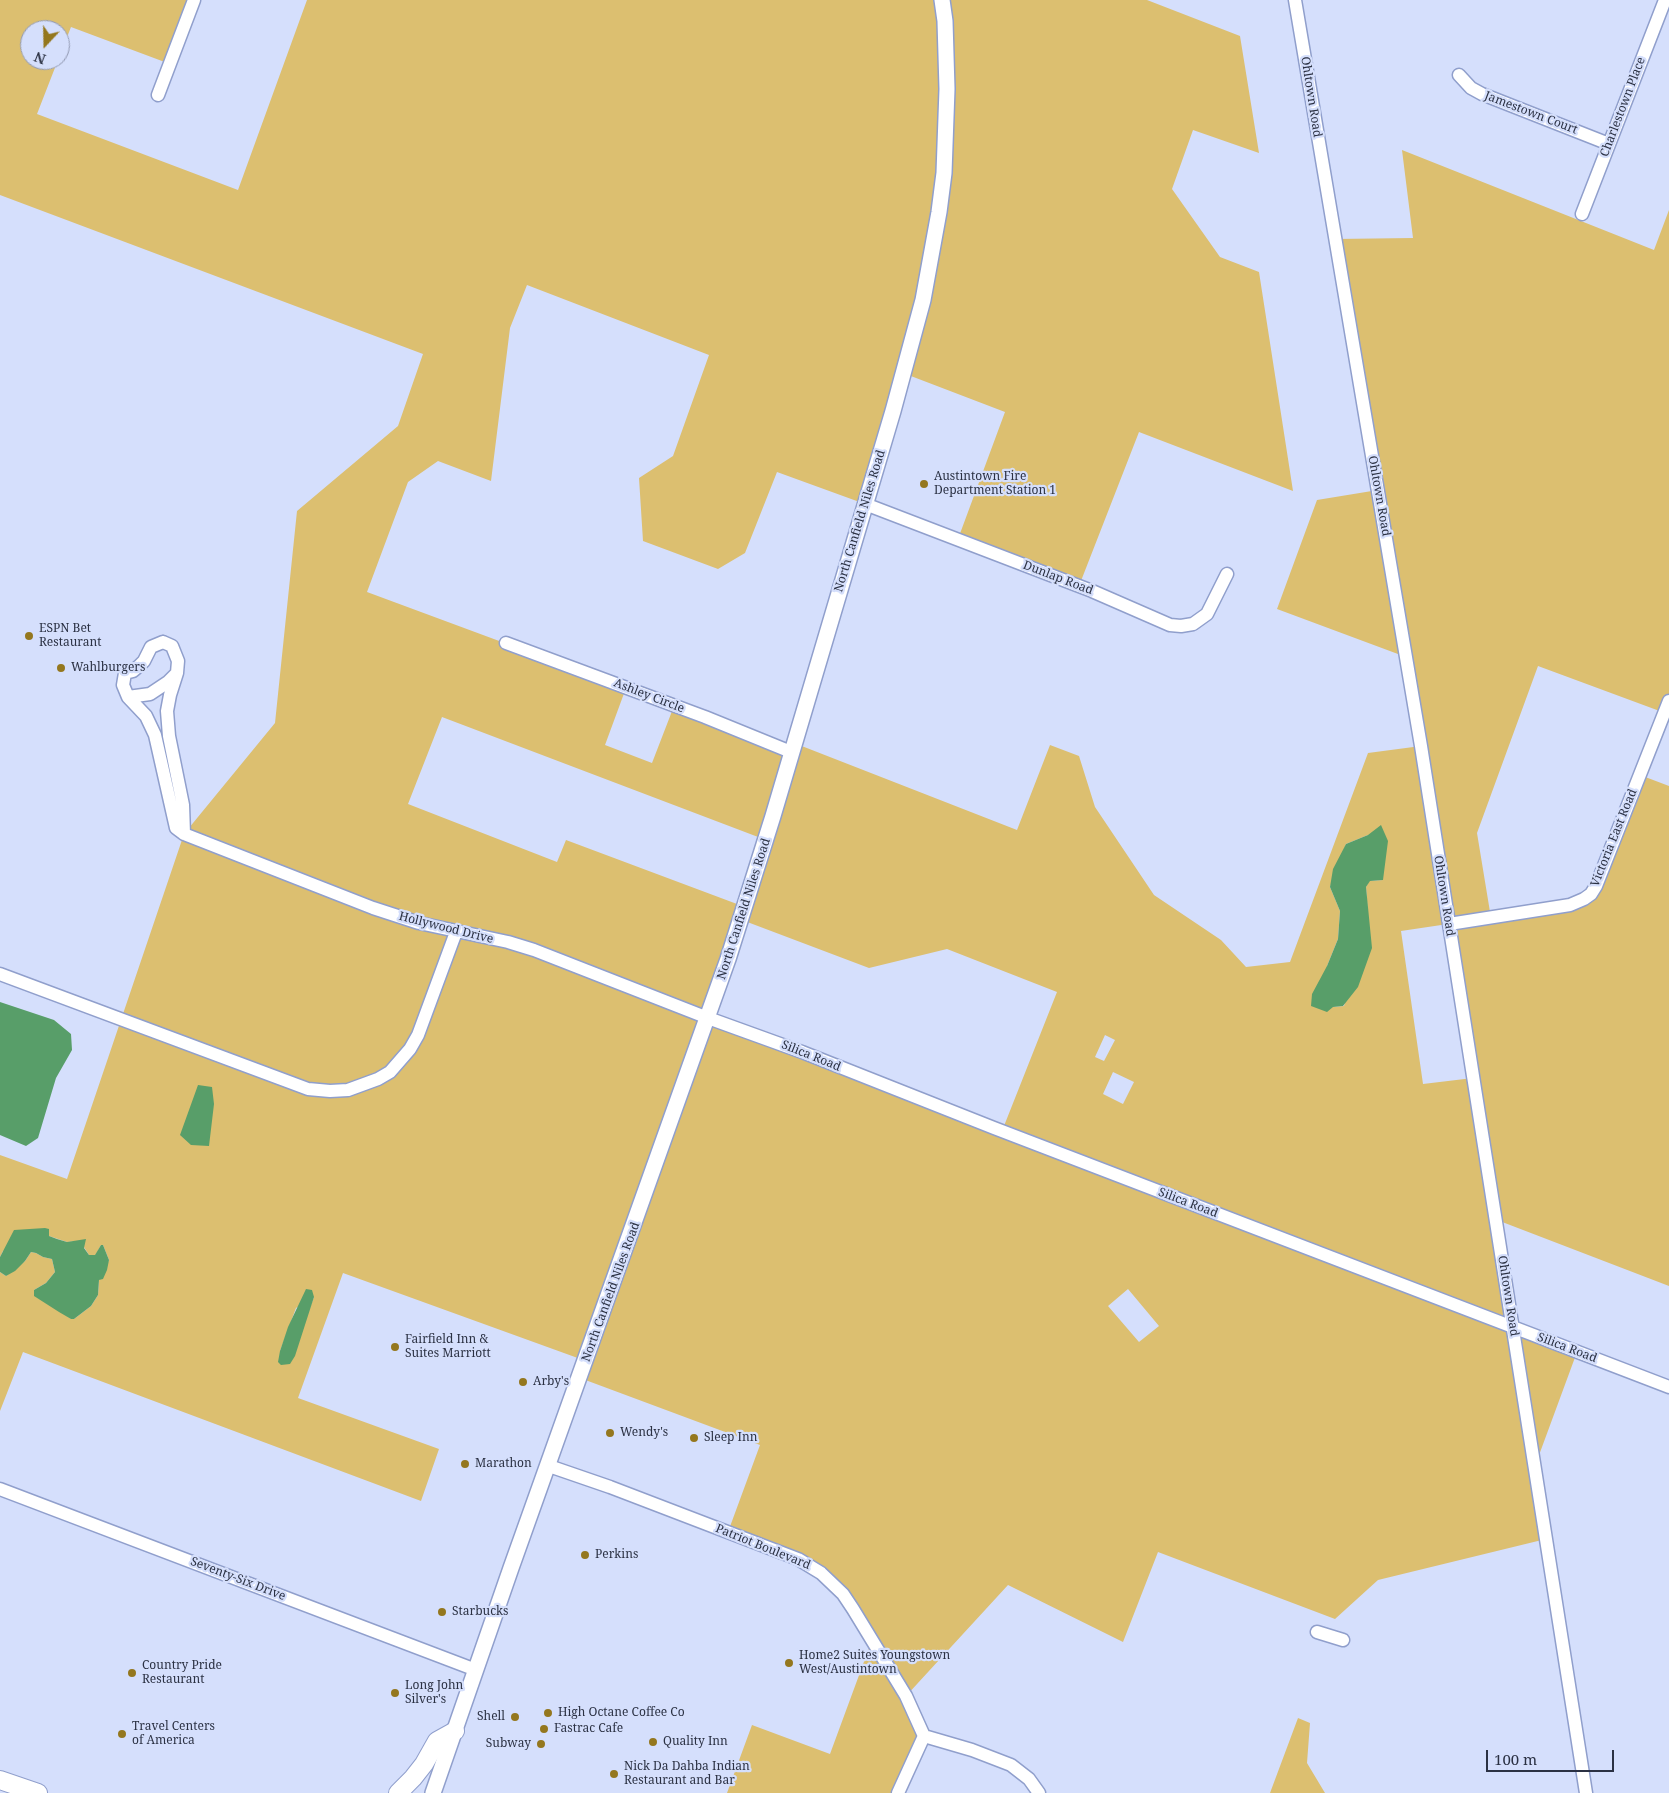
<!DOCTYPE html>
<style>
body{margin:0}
#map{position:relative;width:1669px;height:1793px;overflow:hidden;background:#d5dffc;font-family:"Noto Serif",serif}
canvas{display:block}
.north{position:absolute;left:20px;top:20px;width:50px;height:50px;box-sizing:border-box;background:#d5dffc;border:1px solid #9199b2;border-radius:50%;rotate:201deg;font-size:14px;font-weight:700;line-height:20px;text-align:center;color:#2b3143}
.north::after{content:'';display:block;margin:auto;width:18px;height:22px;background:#94771e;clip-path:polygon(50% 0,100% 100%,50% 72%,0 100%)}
.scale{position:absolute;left:1486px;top:1750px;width:128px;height:22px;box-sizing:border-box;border:2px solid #2b3143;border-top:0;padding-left:6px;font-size:15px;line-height:18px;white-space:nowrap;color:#2b3143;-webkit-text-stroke:4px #d5dffc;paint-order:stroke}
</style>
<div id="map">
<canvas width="1669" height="1793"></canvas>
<div class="north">N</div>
<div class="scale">100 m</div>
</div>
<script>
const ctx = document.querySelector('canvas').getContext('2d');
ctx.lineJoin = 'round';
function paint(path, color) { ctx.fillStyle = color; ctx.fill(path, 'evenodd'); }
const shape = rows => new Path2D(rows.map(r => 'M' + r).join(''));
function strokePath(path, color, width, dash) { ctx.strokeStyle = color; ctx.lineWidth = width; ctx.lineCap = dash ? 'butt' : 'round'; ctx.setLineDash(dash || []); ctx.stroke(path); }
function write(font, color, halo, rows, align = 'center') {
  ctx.font = font + ' "Noto Serif",serif'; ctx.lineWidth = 4.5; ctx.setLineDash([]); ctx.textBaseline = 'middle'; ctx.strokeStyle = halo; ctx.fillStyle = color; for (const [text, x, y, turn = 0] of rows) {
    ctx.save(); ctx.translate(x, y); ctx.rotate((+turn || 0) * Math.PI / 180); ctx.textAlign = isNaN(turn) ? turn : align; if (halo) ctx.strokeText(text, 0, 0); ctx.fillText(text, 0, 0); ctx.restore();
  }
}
paint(shape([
 [0,0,194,0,170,64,71,27,60,55,60,30,30,30,30,60,58,60,37,114,238,190,307,0,1147,0,1240,36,1259,153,1193,130,1172,189,1220,257,1259,272,1293,491,1139,432,1079,586,958,539,1005,412,903,373,865,504,777,472,745,553,718,569,643,541,639,478,673,456,709,355,527,285,510,328,491,481,438,461,408,482,367,592,626,688,605,745,652,763,674,706,791,752,794,743,1017,830,1050,745,1079,756,1095,807,1154,895,1221,940,1246,967,1290,962,1368,753,1421,746,1406,657,1277,609,1317,500,1378,490,1335,239,1413,238,1402,150,1654,250,1669,210,1669,701,1665,713,1538,666,1477,833,1491,918,1584,899,1640,775,1669,786,1669,1286,1497,1220,1514,1328,1577,1352,1535,1466,1546,1539,1378,1580,1335,1619,1158,1552,1123,1642,1008,1585,906,1696,924,1736,898,1793,727,1793,752,1725,830,1754,872,1640,831,1580,728,1532,760,1445,580,1378,586,1361,343,1273,298,1398,439,1449,421,1501,23,1352,0,1411,0,1272,6,1276,25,1261,31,1252,36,1253,43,1257,52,1259,55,1272,46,1283,34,1290,71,1319,74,1319,91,1306,98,1295,99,1280,109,1260,103,1245,101,1245,95,1256,89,1255,80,1241,67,1242,49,1236,3,1251,0,1257,0,1155,67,1179,184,834,275,723,297,511,398,426,423,354,0,195],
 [442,717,766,840,745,907,566,840,557,862,408,804],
 [1368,835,1383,880,1369,881,1366,887,1368,915,1344,1006,1333,1007,1327,966,1338,939,1340,911,1330,887,1346,844],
 [742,920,869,968,947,949,1057,992,1002,1131,708,1018],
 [1448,924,1473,1078,1423,1084,1401,931],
 [1105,1035,1115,1040,1104,1061,1095,1057],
 [1113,1072,1134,1082,1123,1104,1103,1094],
 [1128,1289,1159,1326,1139,1342,1108,1306],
 [314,1297,306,1318,280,1351,296,1308],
 [1298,1718,1310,1723,1307,1763,1325,1793,1270,1793]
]), '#dcbf70');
paint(shape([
 [1381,825,1388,841,1383,880,1370,881,1366,887,1372,948,1358,987,1343,1006,1333,1007,1327,1012,1311,1006,1312,994,1327,966,1338,939,1340,911,1330,887,1333,869,1346,844,1368,835],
 [0,1002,54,1020,71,1034,72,1050,56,1078,38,1138,26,1146,0,1135],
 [198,1085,212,1087,214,1104,209,1146,191,1145,180,1135],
 [45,1228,49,1229,49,1236,57,1239,67,1242,86,1239,84,1248,89,1255,95,1255,101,1245,103,1245,109,1260,107,1270,103,1279,99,1280,98,1295,91,1306,74,1319,71,1319,59,1312,34,1296,34,1290,46,1283,55,1272,52,1259,43,1257,36,1253,31,1252,25,1261,15,1271,6,1276,0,1272,0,1257,14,1230],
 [306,1289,312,1290,314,1297,295,1356,290,1364,281,1365,278,1362,280,1351,288,1327]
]), '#589e69');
const minor = shape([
 [1295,0,1421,746,1586,1793],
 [1459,75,1471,88,1482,94,1609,144],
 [158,95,194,0],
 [1582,214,1665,0],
 [865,504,1092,591,1170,625,1181,626,1193,624,1207,614,1227,574],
 [163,642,172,646,178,661,177,673,170,695,167,711,169,736,183,805,184,834,176,828,155,735,146,716,128,697,123,685,125,673,133,671,139,666,144,661,151,647,163,642],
 [506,643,705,717,791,752],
 [128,697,150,694,168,682,176,674],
 [184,834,373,908,419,923,508,942,534,950,708,1018,802,1052,994,1128,1669,1387],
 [1449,924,1570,905,1584,899,1591,894,1596,886,1669,701],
 [0,974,308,1089,330,1091,348,1090,378,1079,390,1072,410,1049,418,1035,456,932],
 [549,1466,610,1487,798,1559,821,1573,843,1594,853,1609,906,1696,924,1736],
 [0,1489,476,1670],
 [1317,1632,1343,1640],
 [924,1736,972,1750,1011,1765,1029,1779,1039,1793],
 [898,1793,924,1736]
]);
const major = shape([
 [433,1793,511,1568,728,959,773,816,893,411,923,300,939,212,944,173,947,89,945,21,942,0]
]);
const highway = shape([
 [0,1780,38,1793],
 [398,1793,413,1778,424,1764,437,1741,455,1731]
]);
strokePath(minor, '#909fcc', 15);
strokePath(major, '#909fcc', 18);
strokePath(highway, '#909fcc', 20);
strokePath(minor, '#fff', 12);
strokePath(major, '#fff', 15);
strokePath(highway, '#fff', 18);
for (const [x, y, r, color] of [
 [924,484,5,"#94771e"],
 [29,636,5,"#94771e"],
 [61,668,5,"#94771e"],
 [395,1347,5,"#94771e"],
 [523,1382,5,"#94771e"],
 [610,1433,5,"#94771e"],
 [694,1438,5,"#94771e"],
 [465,1464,5,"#94771e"],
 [585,1555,5,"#94771e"],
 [442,1612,5,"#94771e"],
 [789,1663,5,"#94771e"],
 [132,1673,5,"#94771e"],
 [395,1693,5,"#94771e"],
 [548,1713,5,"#94771e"],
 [515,1717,5,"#94771e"],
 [544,1729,5,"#94771e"],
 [122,1734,5,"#94771e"],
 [653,1742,5,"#94771e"],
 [541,1744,5,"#94771e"],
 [614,1774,5,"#94771e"]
]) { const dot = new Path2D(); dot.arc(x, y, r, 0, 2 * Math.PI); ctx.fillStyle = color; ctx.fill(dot); strokePath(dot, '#d5dffc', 2); }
write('12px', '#2b3143', '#d5dffc', [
 ["Ohltown Road",1311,97,81],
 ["Charlestown Place",1623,107,-69],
 ["Jamestown Court",1531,113,21],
 ["Ohltown Road",1379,496,80],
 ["North Canfield Niles Road",860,521,-73],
 ["Dunlap Road",1058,578,21],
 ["Ashley Circle",649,696,21],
 ["Victoria East Road",1614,838,-68],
 ["Ohltown Road",1444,896,81],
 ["North Canfield Niles Road",744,909,-72],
 ["Hollywood Drive",446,928,14],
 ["Silica Road",811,1056,22],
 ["Silica Road",1188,1203,21],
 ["North Canfield Niles Road",611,1292,-70],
 ["Ohltown Road",1508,1296,81],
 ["Silica Road",1567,1348,21],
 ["Patriot Boulevard",763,1547,22],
 ["Seventy-Six Drive",238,1579,21]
]);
write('12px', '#2b3143', '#d5dffc', [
 ["Austintown Fire",934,477],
 ["Department Station 1",934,491],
 ["ESPN Bet",39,629],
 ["Restaurant",39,643],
 ["Wahlburgers",71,668],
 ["Fairfield Inn &",405,1340],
 ["Suites Marriott",405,1354],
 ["Arby's",533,1382],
 ["Wendy's",620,1433],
 ["Sleep Inn",704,1438],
 ["Marathon",475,1464],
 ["Perkins",595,1555],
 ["Starbucks",452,1612],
 ["Home2 Suites Youngstown",799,1656],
 ["West/Austintown",799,1670],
 ["Country Pride",142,1666],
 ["Restaurant",142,1680],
 ["Long John",405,1686],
 ["Silver's",405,1700],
 ["High Octane Coffee Co",558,1713],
 ["Shell",505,1717,"right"],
 ["Travel Centers",132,1727],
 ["of America",132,1741],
 ["Fastrac Cafe",554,1729],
 ["Quality Inn",663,1742],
 ["Subway",531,1744,"right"],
 ["Nick Da Dahba Indian",624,1767],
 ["Restaurant and Bar",624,1781]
], 'left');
</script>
